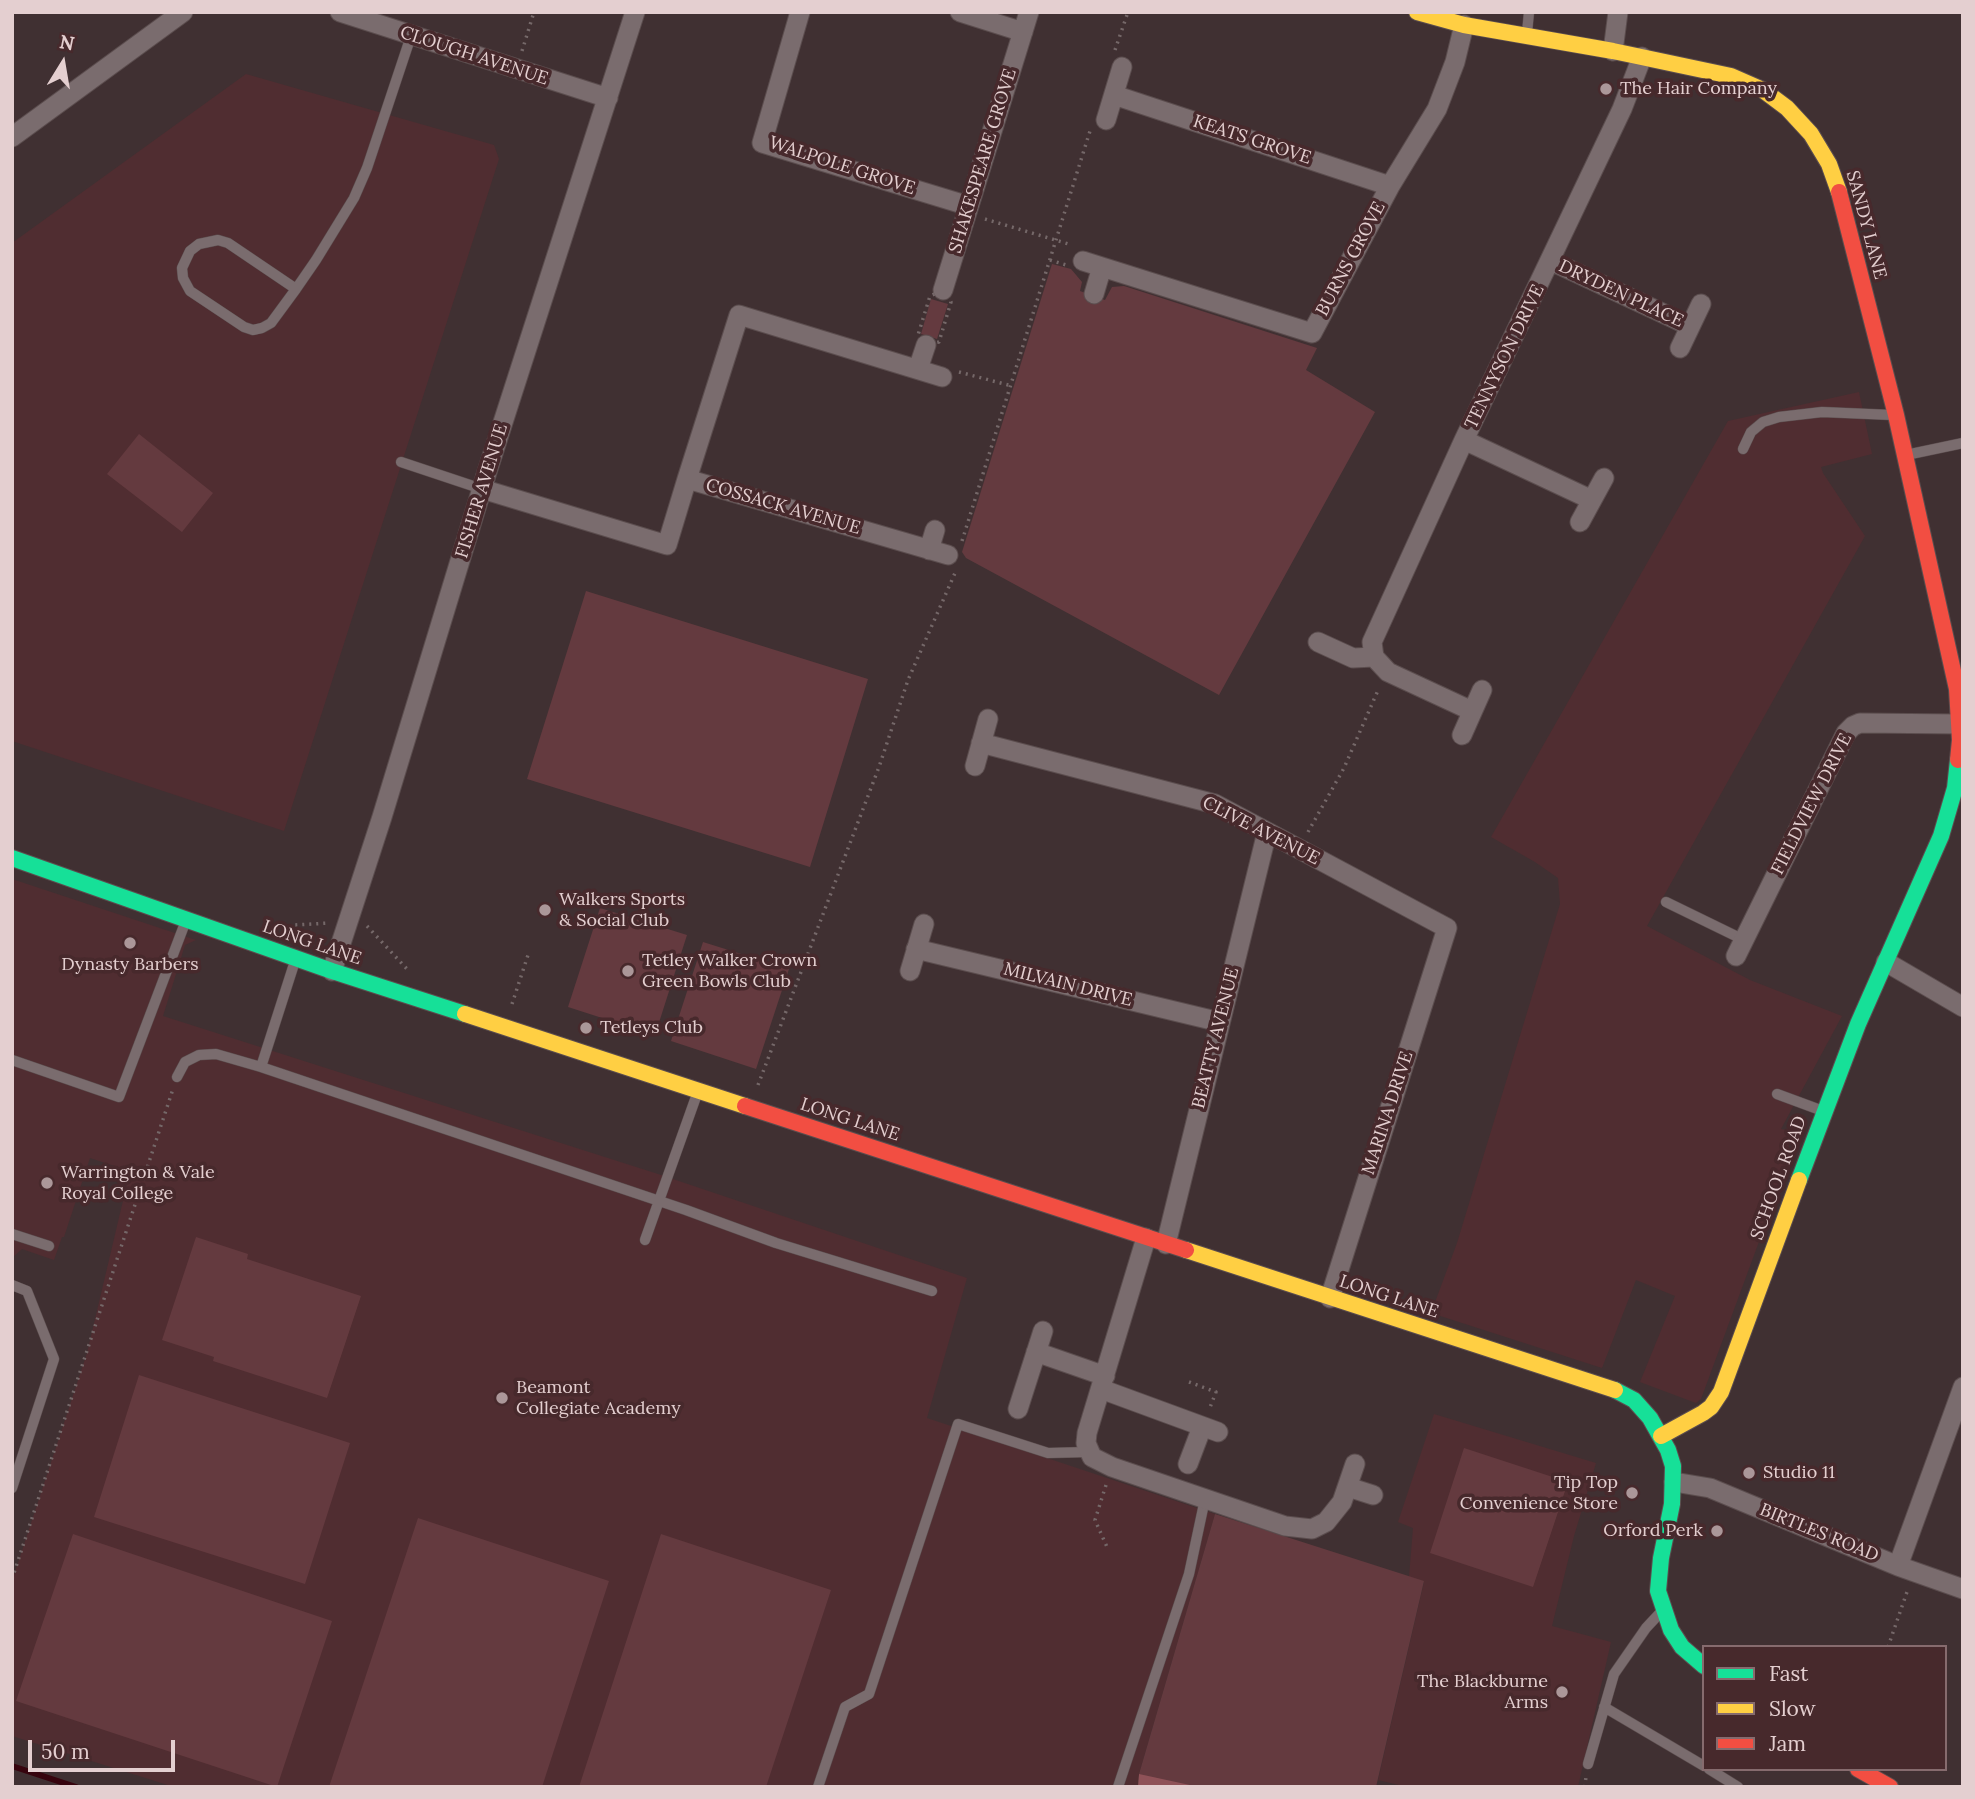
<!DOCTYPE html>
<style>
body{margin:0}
#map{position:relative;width:1975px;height:1799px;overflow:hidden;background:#403032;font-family:Lora,serif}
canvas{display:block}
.frame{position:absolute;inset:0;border:14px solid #e4cfd0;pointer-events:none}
.legend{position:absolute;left:1702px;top:1645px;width:245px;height:126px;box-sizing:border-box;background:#47292c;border:2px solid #866b6e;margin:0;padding:9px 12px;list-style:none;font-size:21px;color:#e4cfd0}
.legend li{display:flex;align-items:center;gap:14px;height:35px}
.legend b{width:35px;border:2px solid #866b6e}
.north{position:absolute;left:28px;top:28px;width:70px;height:70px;-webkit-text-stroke:5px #47292c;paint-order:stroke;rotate:11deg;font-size:19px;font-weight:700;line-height:28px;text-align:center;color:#e4cfd0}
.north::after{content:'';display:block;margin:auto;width:24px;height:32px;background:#e4cfd0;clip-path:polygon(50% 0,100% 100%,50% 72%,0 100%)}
.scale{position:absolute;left:28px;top:1740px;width:147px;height:32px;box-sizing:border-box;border:4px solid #e4cfd0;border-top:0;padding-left:9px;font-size:21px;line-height:24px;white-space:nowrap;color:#e4cfd0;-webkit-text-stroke:5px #47292c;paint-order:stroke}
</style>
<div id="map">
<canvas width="1975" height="1799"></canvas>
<div class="frame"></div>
<ul class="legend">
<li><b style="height:9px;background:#16e098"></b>Fast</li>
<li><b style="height:9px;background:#ffcf43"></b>Slow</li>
<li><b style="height:9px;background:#f24e42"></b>Jam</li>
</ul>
<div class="north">N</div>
<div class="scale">50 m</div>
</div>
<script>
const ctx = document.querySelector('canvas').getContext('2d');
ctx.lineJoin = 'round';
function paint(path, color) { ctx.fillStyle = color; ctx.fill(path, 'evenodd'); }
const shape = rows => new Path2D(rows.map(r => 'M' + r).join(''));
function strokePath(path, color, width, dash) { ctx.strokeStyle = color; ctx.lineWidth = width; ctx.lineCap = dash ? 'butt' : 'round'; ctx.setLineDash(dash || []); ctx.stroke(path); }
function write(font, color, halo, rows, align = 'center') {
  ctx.font = font + ' Lora,serif'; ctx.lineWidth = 7; ctx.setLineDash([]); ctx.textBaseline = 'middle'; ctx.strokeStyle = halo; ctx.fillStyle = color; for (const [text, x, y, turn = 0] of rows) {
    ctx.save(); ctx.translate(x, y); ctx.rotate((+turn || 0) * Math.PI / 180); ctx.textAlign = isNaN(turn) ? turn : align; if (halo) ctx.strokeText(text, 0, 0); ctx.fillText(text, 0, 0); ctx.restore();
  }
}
paint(shape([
 [246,74,494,145,499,159,284,831,12,741,12,243],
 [1859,392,1872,454,1821,467,1823,473,1865,536,1647,926,1750,980,1842,1016,1781,1129,1791,1131,1786,1162,1788,1163,1701,1399,1696,1403,1640,1382,1675,1296,1636,1280,1602,1368,1431,1313,1457,1243,1560,904,1558,878,1535,862,1491,837,1728,421],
 [12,879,196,940,185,945,163,1016,658,1174,967,1278,927,1418,1215,1514,1139,1774,1138,1787,174,1787,12,1736,12,1581,87,1353,130,1171,90,1158,64,1237,62,1237,54,1260,22,1249,12,1258],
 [1434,1414,1596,1463,1574,1536,1552,1626,1611,1642,1578,1787,1407,1787,1378,1780,1424,1582,1409,1577,1413,1528,1398,1522]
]), '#502d31');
paint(shape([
 [1052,264,1071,269,1082,282,1080,291,1105,300,1112,287,1124,286,1317,348,1306,370,1375,412,1219,695,966,558,962,552],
 [931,299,948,304,937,339,921,334],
 [139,434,213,493,182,532,107,474],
 [586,591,868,679,810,867,527,779],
 [600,908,687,935,655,1035,568,1007],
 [703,942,789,969,756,1069,671,1041],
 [196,1237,248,1254,247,1259,361,1296,327,1398,213,1361,214,1357,162,1340],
 [139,1375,350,1443,305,1584,94,1517],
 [1464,1448,1568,1482,1533,1587,1430,1553],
 [1215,1514,1424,1581,1376,1787,1138,1787,1139,1774],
 [418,1518,609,1581,542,1787,329,1787],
 [73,1534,332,1621,277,1787,16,1701],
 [661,1534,831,1590,766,1787,579,1787]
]), '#643a3f');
paint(shape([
 [1139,1774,1199,1787,1138,1787]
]), '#8f5258');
strokePath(shape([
 [12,1766,76,1787]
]), '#37040e', 6);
const lane = shape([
 [1527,33,1529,12],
 [296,289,228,243,218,240,199,244,190,251,182,268,183,278,190,291,244,327,253,330,262,328,271,323,296,289,316,260,354,198,367,168,411,36],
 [1743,449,1751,432,1763,422,1779,417,1822,412,1892,415],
 [1906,455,1963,443],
 [401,462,482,489],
 [1666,902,1744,940],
 [12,1060,119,1097,185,923],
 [261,1067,295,961],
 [177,1077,185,1062,199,1055,216,1054,261,1067,686,1210,776,1243,932,1291],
 [1777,1094,1823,1111],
 [12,1234,49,1246],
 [645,1240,697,1094],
 [12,1285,27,1291,54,1359,12,1488],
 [1604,1707,1704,1766],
 [1588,1764,1614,1674,1646,1628,1660,1613],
 [1709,1769,1738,1787],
 [818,1787,845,1707,869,1694,958,1424,1048,1453,1088,1452],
 [1118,1787,1189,1574,1205,1499]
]);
const street = shape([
 [340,12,608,98],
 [800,12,762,143,969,206],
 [960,12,1023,32],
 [1613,51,1618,12],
 [1114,95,1390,186],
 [1106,120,1122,67],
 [12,137,183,12],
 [1083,261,1102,267],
 [1551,261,1690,326],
 [943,290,1029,12],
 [1094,294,1102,267,1312,333,1390,186,1437,109,1455,62,1464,25],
 [1680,348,1701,304],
 [918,369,926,345],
 [1464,440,1592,500],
 [687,479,739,315,942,377],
 [482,489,667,545,687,479,948,555],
 [1580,522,1604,478],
 [929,550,935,530],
 [1318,642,1353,658,1374,657],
 [1472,711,1388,672,1374,657,1372,642,1464,440,1622,109,1642,57],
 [1462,735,1482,690],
 [981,743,1215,804,1447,928,1330,1298],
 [975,766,988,719],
 [916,949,1220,1022],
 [1736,956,1846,733,1853,726,1860,723,1959,724],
 [1886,962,1963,1007],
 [332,971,382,817,487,472,635,12],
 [910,971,924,924],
 [1146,1238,1087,1433,1086,1443,1092,1457,1112,1467,1285,1526,1312,1529,1326,1522,1342,1502,1355,1464],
 [1166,1244,1267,832],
 [1036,1352,1105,1376],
 [1101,1389,1218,1432],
 [1018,1409,1043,1331],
 [1188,1464,1202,1427],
 [1674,1482,1710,1488,1898,1566,1963,1589],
 [1348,1487,1373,1495],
 [1898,1566,1963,1387]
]);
const fast = shape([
 [12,858,332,971,465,1014],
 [1799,1180,1858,1024,1941,836,1955,788,1958,760],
 [1615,1390,1634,1400,1650,1418,1668,1450,1673,1466,1672,1504,1661,1558,1658,1591,1671,1630,1682,1647,1704,1666]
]);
const slow = shape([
 [1417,12,1464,25,1613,51,1731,76,1763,90,1787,108,1811,134,1829,164,1839,192],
 [465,1014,745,1106],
 [1186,1250,1615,1390],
 [1661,1436,1703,1413,1711,1407,1721,1392,1799,1180]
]);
const jam = shape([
 [1839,192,1896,415,1957,689,1960,740,1958,760],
 [745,1106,1186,1250],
 [1858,1769,1890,1787]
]);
strokePath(lane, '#5b4d4e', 11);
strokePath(street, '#5b4d4e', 21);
strokePath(fast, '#5b4d4e', 18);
strokePath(slow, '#5b4d4e', 18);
strokePath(jam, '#5b4d4e', 18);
strokePath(shape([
 [1115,50,1128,12],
 [522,51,534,12],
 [985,219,1072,245],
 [1050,260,1066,265],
 [943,290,951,302,939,342,926,345,918,335,930,296,943,290],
 [959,372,1012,386],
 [962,541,1090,131],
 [1308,832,1344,768,1379,688],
 [367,926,407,969],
 [289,928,295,925,329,923],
 [512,1004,528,955],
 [758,1085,879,767,908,680,955,573],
 [1189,1382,1216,1392,1209,1410],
 [1106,1485,1095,1520,1107,1547],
 [12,1579,173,1089],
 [1888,1647,1908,1589],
 [1585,1787,1586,1776]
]), '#756869', 3.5, [2, 5]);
strokePath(lane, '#7a6c6e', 10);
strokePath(street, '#7a6c6e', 19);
strokePath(fast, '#16e098', 16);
strokePath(slow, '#ffcf43', 16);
strokePath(jam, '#f24e42', 16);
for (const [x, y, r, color] of [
 [1606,89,7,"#ab9799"],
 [545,910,7,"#ab9799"],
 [130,943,7,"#ab9799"],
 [628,971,7,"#ab9799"],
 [586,1028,7,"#ab9799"],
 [47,1183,7,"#ab9799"],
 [502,1398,7,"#ab9799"],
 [1749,1473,7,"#ab9799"],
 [1632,1493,7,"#ab9799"],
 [1717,1531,7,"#ab9799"],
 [1562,1692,7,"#ab9799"]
]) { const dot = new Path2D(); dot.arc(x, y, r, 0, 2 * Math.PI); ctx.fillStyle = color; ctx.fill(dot); strokePath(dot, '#47292c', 2.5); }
write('18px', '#e4cfd0', '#47292c', [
 ["CLOUGH AVENUE",474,56,18],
 ["KEATS GROVE",1252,140,18],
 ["SHAKESPEARE GROVE",983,161,-73],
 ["WALPOLE GROVE",842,166,18],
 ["SANDY LANE",1866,225,75],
 ["BURNS GROVE",1351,259,-62],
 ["DRYDEN PLACE",1621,294,25],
 ["TENNYSON DRIVE",1505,357,-64],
 ["FISHER AVENUE",482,491,-73],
 ["COSSACK AVENUE",783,507,16],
 ["FIELDVIEW DRIVE",1812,804,-63],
 ["CLIVE AVENUE",1261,831,27],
 ["LONG LANE",312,943,19],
 ["MILVAIN DRIVE",1068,985,14],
 ["BEATTY AVENUE",1216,1038,-76],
 ["MARINA DRIVE",1388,1113,-72],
 ["LONG LANE",850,1120,18],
 ["SCHOOL ROAD",1779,1178,-70],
 ["LONG LANE",1389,1297,18],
 ["BIRTLES ROAD",1819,1533,22]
]);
write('18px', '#e4cfd0', '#47292c', [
 ["The Hair Company",1620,89],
 ["Walkers Sports",559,900],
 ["& Social Club",559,921],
 ["Tetley Walker Crown",642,961],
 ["Green Bowls Club",642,982],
 ["Dynasty Barbers",130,965,"center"],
 ["Tetleys Club",600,1028],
 ["Warrington & Vale",61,1173],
 ["Royal College",61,1194],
 ["Beamont",516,1388],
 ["Collegiate Academy",516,1409],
 ["Studio 11",1763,1473],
 ["Tip Top",1618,1483,"right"],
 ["Convenience Store",1618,1504,"right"],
 ["Orford Perk",1703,1531,"right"],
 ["The Blackburne",1548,1682,"right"],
 ["Arms",1548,1703,"right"]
], 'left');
</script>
